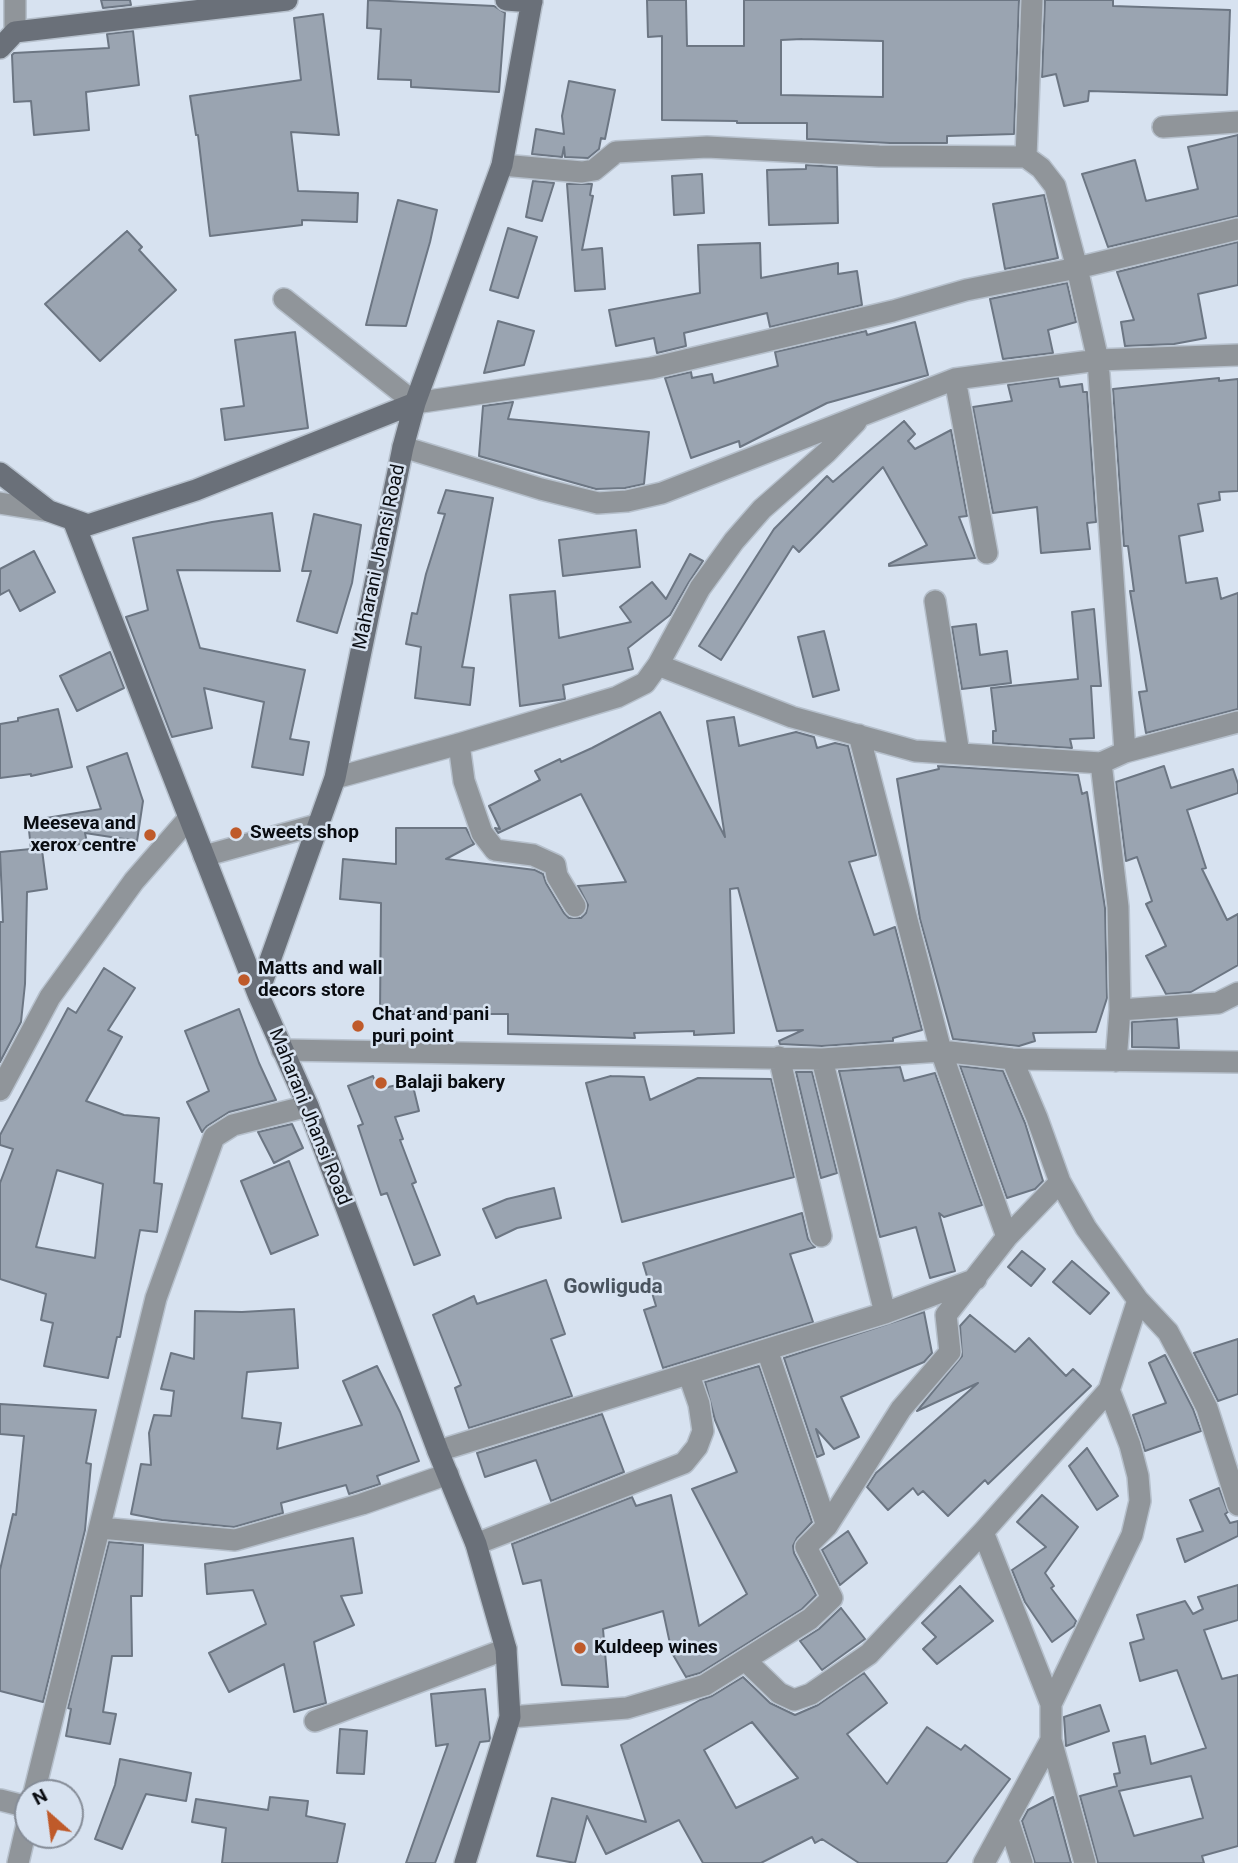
<!DOCTYPE html>
<style>
body{margin:0}
#map{position:relative;width:1238px;height:1863px;overflow:hidden;background:#d7e2f0;font-family:Roboto,sans-serif}
canvas{display:block}
.north{position:absolute;left:14px;top:1779px;width:70px;height:70px;box-sizing:border-box;background:#d7e2f0;border:2px solid #858c97;border-radius:50%;rotate:332deg;font-size:19px;font-weight:700;line-height:28px;text-align:center;color:#090c11}
.north::after{content:'';display:block;margin:auto;width:24px;height:32px;background:#bf5a2a;clip-path:polygon(50% 0,100% 100%,50% 72%,0 100%)}
</style>
<div id="map">
<canvas width="1238" height="1863"></canvas>
<div class="north">N</div>
</div>
<script>
const ctx = document.querySelector('canvas').getContext('2d');
ctx.lineJoin = 'round';
function paint(path, color) { ctx.fillStyle = color; ctx.fill(path, 'evenodd'); }
const shape = rows => new Path2D(rows.map(r => 'M' + r).join(''));
function strokePath(path, color, width, dash) { ctx.strokeStyle = color; ctx.lineWidth = width; ctx.lineCap = dash ? 'butt' : 'round'; ctx.setLineDash(dash || []); ctx.stroke(path); }
function write(font, color, halo, rows, align = 'center') {
  ctx.font = font + ' Roboto,sans-serif'; ctx.lineWidth = 5; ctx.setLineDash([]); ctx.textBaseline = 'middle'; ctx.strokeStyle = halo; ctx.fillStyle = color; for (const [text, x, y, turn = 0] of rows) {
    ctx.save(); ctx.translate(x, y); ctx.rotate((+turn || 0) * Math.PI / 180); ctx.textAlign = isNaN(turn) ? turn : align; if (halo) ctx.strokeText(text, 0, 0); ctx.fillText(text, 0, 0); ctx.restore();
  }
}
const building = shape([
 [101,0,130,0,131,5,103,8,101,0],
 [368,0,494,6,505,13,499,92,411,87,411,80,378,79,381,29,367,28,368,0],
 [647,0,686,0,687,46,744,46,744,0,1019,0,1014,134,947,136,947,143,890,143,807,139,807,123,737,123,737,121,662,120,662,36,648,37,647,0],
 [802,39,883,41,883,97,781,95,781,40,802,39],
 [1045,0,1113,0,1113,6,1230,10,1227,95,1089,91,1088,101,1064,106,1056,74,1042,77,1045,0],
 [323,14,339,135,291,132,298,191,358,193,357,222,302,220,302,225,210,236,198,135,196,135,190,96,301,80,294,18,323,14],
 [133,31,139,85,86,92,89,130,34,135,31,101,14,102,12,55,14,53,109,48,107,34,133,31],
 [569,81,615,90,605,139,601,138,599,149,588,158,565,157,564,147,562,157,532,154,536,129,564,134,562,116,569,81],
 [1238,135,1238,216,1108,247,1082,174,1135,160,1146,201,1198,189,1188,147,1238,135],
 [806,165,837,167,838,223,769,225,767,170,806,169,806,165],
 [702,174,704,213,674,215,672,176,702,174],
 [533,181,554,183,542,221,526,217,533,181],
 [567,184,592,184,590,195,593,196,582,250,602,248,605,289,575,291,567,184],
 [1044,195,1058,258,1005,269,993,204,1044,195],
 [398,200,437,210,430,242,406,326,366,325,398,200],
 [508,228,537,237,518,298,490,290,508,228],
 [127,231,142,247,139,250,176,290,100,361,45,304,127,231],
 [1238,242,1238,285,1198,294,1206,338,1174,344,1125,346,1121,322,1134,320,1117,272,1238,242],
 [760,243,761,278,838,263,838,274,857,271,862,305,770,327,767,313,684,333,686,346,657,353,654,338,616,346,609,310,700,293,698,245,760,243],
 [1067,283,1076,322,1048,330,1053,353,1003,359,990,299,1067,283],
 [498,321,534,331,524,365,484,373,498,321],
 [915,322,928,375,827,403,740,447,739,441,691,458,665,378,691,372,692,378,712,374,714,383,778,366,775,352,866,331,867,335,915,322],
 [295,332,308,428,225,440,221,409,244,406,235,340,295,332],
 [1058,378,1060,387,1082,384,1083,392,1087,392,1096,522,1087,523,1090,549,1041,553,1037,507,993,513,973,407,1012,401,1008,385,1058,378],
 [1219,378,1219,381,1238,379,1238,491,1219,492,1220,500,1198,504,1203,531,1179,536,1186,583,1217,578,1221,599,1238,593,1238,709,1146,733,1139,692,1147,691,1130,591,1134,591,1128,546,1124,546,1113,389,1219,378],
 [513,402,508,419,649,432,644,484,625,488,596,489,479,456,483,406,513,402],
 [904,421,915,434,908,441,915,449,951,430,967,516,959,517,975,558,889,566,889,564,927,545,883,467,799,552,793,546,721,660,699,646,774,529,827,476,833,482,904,421],
 [446,490,493,498,462,667,474,668,470,705,415,698,421,647,406,644,412,613,417,614,426,574,445,514,438,513,446,490],
 [272,513,280,571,177,570,200,648,305,670,290,739,309,742,303,775,252,767,264,702,204,688,212,728,172,737,126,617,148,610,133,538,212,522,272,513],
 [314,514,361,525,352,583,337,633,297,621,311,571,302,571,314,514],
 [636,530,640,567,563,576,559,540,636,530],
 [34,551,55,592,20,611,9,590,0,595,0,569,34,551],
 [690,554,703,561,689,582,670,615,628,648,633,669,563,685,565,699,520,706,510,595,555,591,559,638,631,622,620,607,652,582,666,599,690,554],
 [1094,609,1101,686,1091,686,1094,738,1070,739,1072,748,993,743,993,731,996,731,991,688,1078,679,1072,612,1094,609],
 [976,624,980,655,1007,651,1011,683,962,689,952,627,976,624],
 [824,631,839,690,813,697,798,637,824,631],
 [110,652,124,688,77,711,60,676,110,652],
 [58,709,72,767,31,776,31,774,0,778,0,724,18,721,18,718,58,709],
 [660,712,725,837,707,721,734,717,739,746,796,732,814,737,817,748,835,743,848,746,876,855,849,862,874,935,895,927,922,1030,893,1038,893,1041,822,1046,780,1044,779,1041,803,1030,777,1031,738,888,730,889,734,1033,694,1035,694,1031,634,1033,635,1038,508,1034,508,1014,380,1014,381,903,340,899,343,859,396,864,396,828,466,828,474,844,446,859,535,870,543,874,546,883,564,913,569,918,581,918,586,913,588,905,578,886,626,882,581,794,498,833,495,828,500,829,489,806,540,780,535,771,560,759,561,762,592,748,660,712],
 [127,753,143,801,137,841,85,833,87,843,42,850,47,889,27,892,25,984,21,1022,0,1062,0,922,3,922,0,852,31,849,28,821,101,809,87,767,127,753],
 [938,766,1078,775,1082,794,1087,792,1105,908,1107,998,1096,1032,1033,1033,1035,1041,1019,1046,953,1039,920,919,897,779,939,769,938,766],
 [1164,766,1171,788,1233,769,1238,784,1238,793,1187,810,1206,868,1202,869,1227,920,1238,914,1238,965,1191,992,1166,994,1146,956,1166,946,1146,904,1152,901,1137,857,1126,861,1116,782,1164,766],
 [104,968,135,988,108,1030,122,1037,86,1101,124,1115,159,1118,154,1183,162,1184,157,1232,140,1230,120,1337,117,1337,108,1378,44,1366,53,1323,41,1320,46,1294,0,1279,0,1183,13,1149,0,1145,0,1135,68,1008,76,1013,104,968],
 [57,1170,103,1184,95,1258,36,1247,57,1170],
 [239,1009,259,1063,276,1100,229,1112,207,1126,202,1132,187,1102,209,1091,185,1031,239,1009],
 [1177,1019,1179,1048,1132,1047,1132,1022,1177,1019],
 [960,1066,1003,1071,1025,1123,1043,1181,1035,1189,1007,1198,960,1066],
 [900,1067,904,1081,935,1073,982,1205,944,1217,939,1213,955,1271,930,1278,916,1227,880,1237,839,1071,900,1067],
 [796,1072,812,1072,837,1173,821,1178,796,1072],
 [373,1076,378,1089,412,1082,419,1111,395,1117,403,1139,400,1140,416,1182,412,1184,440,1255,414,1265,387,1193,381,1195,358,1126,363,1124,348,1086,373,1076],
 [611,1076,644,1077,650,1100,698,1078,771,1079,794,1177,622,1222,586,1083,611,1076],
 [292,1124,303,1148,274,1163,258,1132,292,1124],
 [289,1161,318,1235,271,1254,241,1181,289,1161],
 [554,1188,561,1218,517,1228,496,1238,483,1209,507,1199,554,1188],
 [802,1213,808,1239,815,1247,790,1254,813,1322,663,1368,644,1310,656,1306,643,1263,802,1213],
 [1022,1251,1045,1269,1031,1286,1008,1267,1022,1251],
 [1072,1261,1109,1293,1090,1314,1053,1282,1072,1261],
 [546,1280,565,1334,551,1339,572,1396,469,1428,455,1388,461,1385,433,1315,474,1296,477,1304,546,1280],
 [294,1309,298,1368,247,1372,242,1418,281,1423,277,1449,362,1425,343,1381,377,1366,400,1412,419,1461,377,1476,380,1484,349,1494,346,1485,281,1503,283,1513,234,1527,162,1520,131,1514,141,1464,151,1465,149,1433,154,1415,171,1416,174,1391,161,1389,171,1353,194,1359,195,1311,242,1312,294,1309],
 [924,1312,932,1353,924,1362,841,1397,859,1437,834,1449,816,1429,824,1454,817,1457,784,1358,924,1312],
 [970,1315,1015,1352,1029,1338,1066,1376,1073,1369,1091,1386,988,1484,985,1480,948,1516,923,1491,918,1495,913,1488,888,1510,867,1487,876,1473,978,1383,917,1411,962,1356,960,1326,970,1315],
 [1238,1339,1238,1394,1218,1401,1194,1353,1238,1339],
 [1165,1355,1193,1409,1201,1431,1145,1451,1133,1415,1166,1403,1149,1363,1165,1355],
 [759,1366,812,1522,797,1538,793,1546,794,1553,816,1595,802,1609,700,1673,686,1677,672,1653,663,1611,603,1629,608,1687,562,1685,541,1580,523,1584,512,1544,632,1497,636,1506,671,1495,699,1626,747,1594,692,1489,737,1472,715,1420,705,1382,759,1366],
 [0,1404,96,1410,86,1463,91,1464,85,1530,43,1702,0,1691,0,1570,13,1514,16,1515,24,1436,0,1434,0,1404],
 [602,1414,624,1472,551,1501,536,1460,485,1477,477,1453,602,1414],
 [1087,1448,1118,1496,1097,1510,1069,1466,1087,1448],
 [1219,1488,1228,1512,1225,1514,1230,1523,1238,1521,1238,1536,1185,1562,1177,1539,1203,1531,1190,1500,1219,1488],
 [1042,1495,1078,1527,1045,1573,1054,1586,1051,1588,1076,1621,1074,1626,1052,1642,1025,1602,1012,1570,1046,1547,1017,1522,1042,1495],
 [848,1531,867,1563,840,1585,822,1550,848,1531],
 [353,1538,362,1593,341,1596,354,1625,314,1642,326,1703,294,1712,284,1664,229,1692,209,1653,266,1624,253,1590,207,1594,205,1564,353,1538],
 [109,1542,143,1545,142,1596,131,1596,132,1656,112,1656,103,1712,116,1714,110,1744,66,1736,71,1709,68,1708,109,1542],
 [1238,1585,1238,1620,1204,1630,1222,1679,1238,1675,1238,1846,1202,1856,1204,1863,1098,1863,1080,1796,1117,1786,1114,1774,1120,1773,1113,1743,1145,1736,1151,1764,1206,1748,1177,1670,1140,1681,1130,1643,1144,1639,1137,1615,1185,1601,1193,1614,1203,1609,1198,1597,1238,1585],
 [1191,1776,1203,1818,1134,1836,1119,1791,1191,1776],
 [960,1586,993,1621,937,1664,923,1649,936,1637,922,1623,960,1586],
 [841,1608,865,1639,822,1670,800,1641,819,1629,841,1608],
 [864,1673,887,1703,847,1734,887,1784,927,1727,961,1750,965,1745,1010,1779,946,1863,859,1863,822,1839,815,1843,812,1837,761,1863,703,1863,679,1820,606,1854,587,1816,575,1863,537,1856,552,1798,646,1822,621,1745,700,1700,712,1696,743,1677,770,1703,795,1715,818,1705,864,1673],
 [752,1722,798,1778,736,1808,704,1750,752,1722],
 [485,1689,490,1739,489,1741,480,1742,435,1863,406,1863,448,1744,436,1746,431,1694,485,1689],
 [1100,1705,1109,1731,1066,1746,1064,1717,1100,1705],
 [340,1729,367,1731,364,1774,337,1773,340,1729],
 [120,1759,191,1773,186,1801,146,1794,122,1849,95,1839,115,1785,120,1759],
 [270,1797,308,1801,306,1816,345,1824,337,1863,222,1863,226,1828,192,1822,196,1799,268,1810,270,1797],
 [1053,1797,1071,1863,1035,1863,1022,1821,1028,1810,1053,1797]
]);
paint(building, '#9aa4b1');
strokePath(building, '#6c7683', 2);
const street = shape([
 [1032,0,1026,157,1041,168,1055,186,1077,268,1238,229],
 [15,32,15,0],
 [1163,127,1238,122],
 [502,165,582,172,594,170,616,152,707,147,879,156,1026,157],
 [284,299,415,403,652,368,893,311,966,290,1077,268,1098,360,1125,752],
 [955,379,987,553],
 [403,447,541,489,598,503,627,501,662,493,955,379,1098,360,1238,355],
 [0,503,49,511],
 [935,601,959,754],
 [658,665,700,588,734,541,762,509,827,452,856,422],
 [859,735,941,1051,1007,1237],
 [459,744,464,781,482,833,495,850,533,855,555,865,557,876,575,906],
 [335,778,459,744,617,697,645,683,658,665,792,717,915,751,1101,763],
 [204,856,320,824],
 [1120,1010,1218,1003,1238,993],
 [282,1050,822,1059,941,1051,1012,1059,1238,1062],
 [779,1057,821,1236],
 [822,1059,885,1313],
 [1012,1059,1037,1118,1060,1182,1086,1228,1138,1300,1168,1332,1186,1366,1207,1408,1238,1505],
 [1116,1061,1120,1010,1118,907,1101,763,1125,752,1238,722],
 [0,1090,50,997,134,881,189,818],
 [767,1350,827,1526],
 [438,1451,885,1313,976,1279],
 [100,1528,235,1540,362,1504,448,1474],
 [476,1544,684,1463,697,1447,703,1431,699,1404,689,1375],
 [745,1660,779,1693,794,1700,811,1694,869,1654,983,1532],
 [1051,1704,983,1532,1109,1390,1138,1300],
 [510,1717,627,1708,705,1685,810,1619,832,1598,806,1547,827,1526,901,1409,950,1352,946,1315,1007,1237,1060,1182],
 [315,1721,506,1649],
 [1051,1740,1051,1704,1132,1535,1140,1501,1138,1476,1130,1445,1109,1390],
 [34,1793,156,1298,214,1137,233,1125,308,1106],
 [0,1800,28,1807],
 [1008,1820,1022,1863],
 [18,1863,28,1820],
 [984,1863,1051,1740,1085,1863]
]);
const secondary = shape([
 [506,0,532,2],
 [0,48,15,32,287,0],
 [0,473,49,511,88,525,196,490,415,403],
 [73,520,258,994],
 [465,1863,510,1717,506,1649,476,1544,438,1451,308,1106,258,994,335,778,403,447,415,403,502,165,532,0]
]);
strokePath(street, '#b6c0cc', 24);
strokePath(secondary, '#b6c0cc', 24);
strokePath(street, '#90959a', 21);
strokePath(secondary, '#6a7079', 21);
for (const [x, y, r, color] of [
 [236,833,7,"#bf5a2a"],
 [150,835,7,"#bf5a2a"],
 [244,980,7,"#bf5a2a"],
 [358,1026,7,"#bf5a2a"],
 [381,1083,7,"#bf5a2a"],
 [580,1648,7,"#bf5a2a"]
]) { const dot = new Path2D(); dot.arc(x, y, r, 0, 2 * Math.PI); ctx.fillStyle = color; ctx.fill(dot); strokePath(dot, '#d7e2f0', 2.5); }
write('19px', '#090c11', '#d7e2f0', [
 ["Maharani Jhansi Road",380,557,-78],
 ["Maharani Jhansi Road",309,1117,68]
]);
write('bold 19px', '#090c11', '#d7e2f0', [
 ["Meeseva and",136,824,"right"],
 ["xerox centre",136,846,"right"],
 ["Sweets shop",250,833],
 ["Matts and wall",258,969],
 ["decors store",258,991],
 ["Chat and pani",372,1015],
 ["puri point",372,1037],
 ["Balaji bakery",395,1083],
 ["Kuldeep wines",594,1648]
], 'left');
write('bold 21px', '#4a545f', '#d7e2f0', [
 ["Gowliguda",613,1288]
]);
</script>
